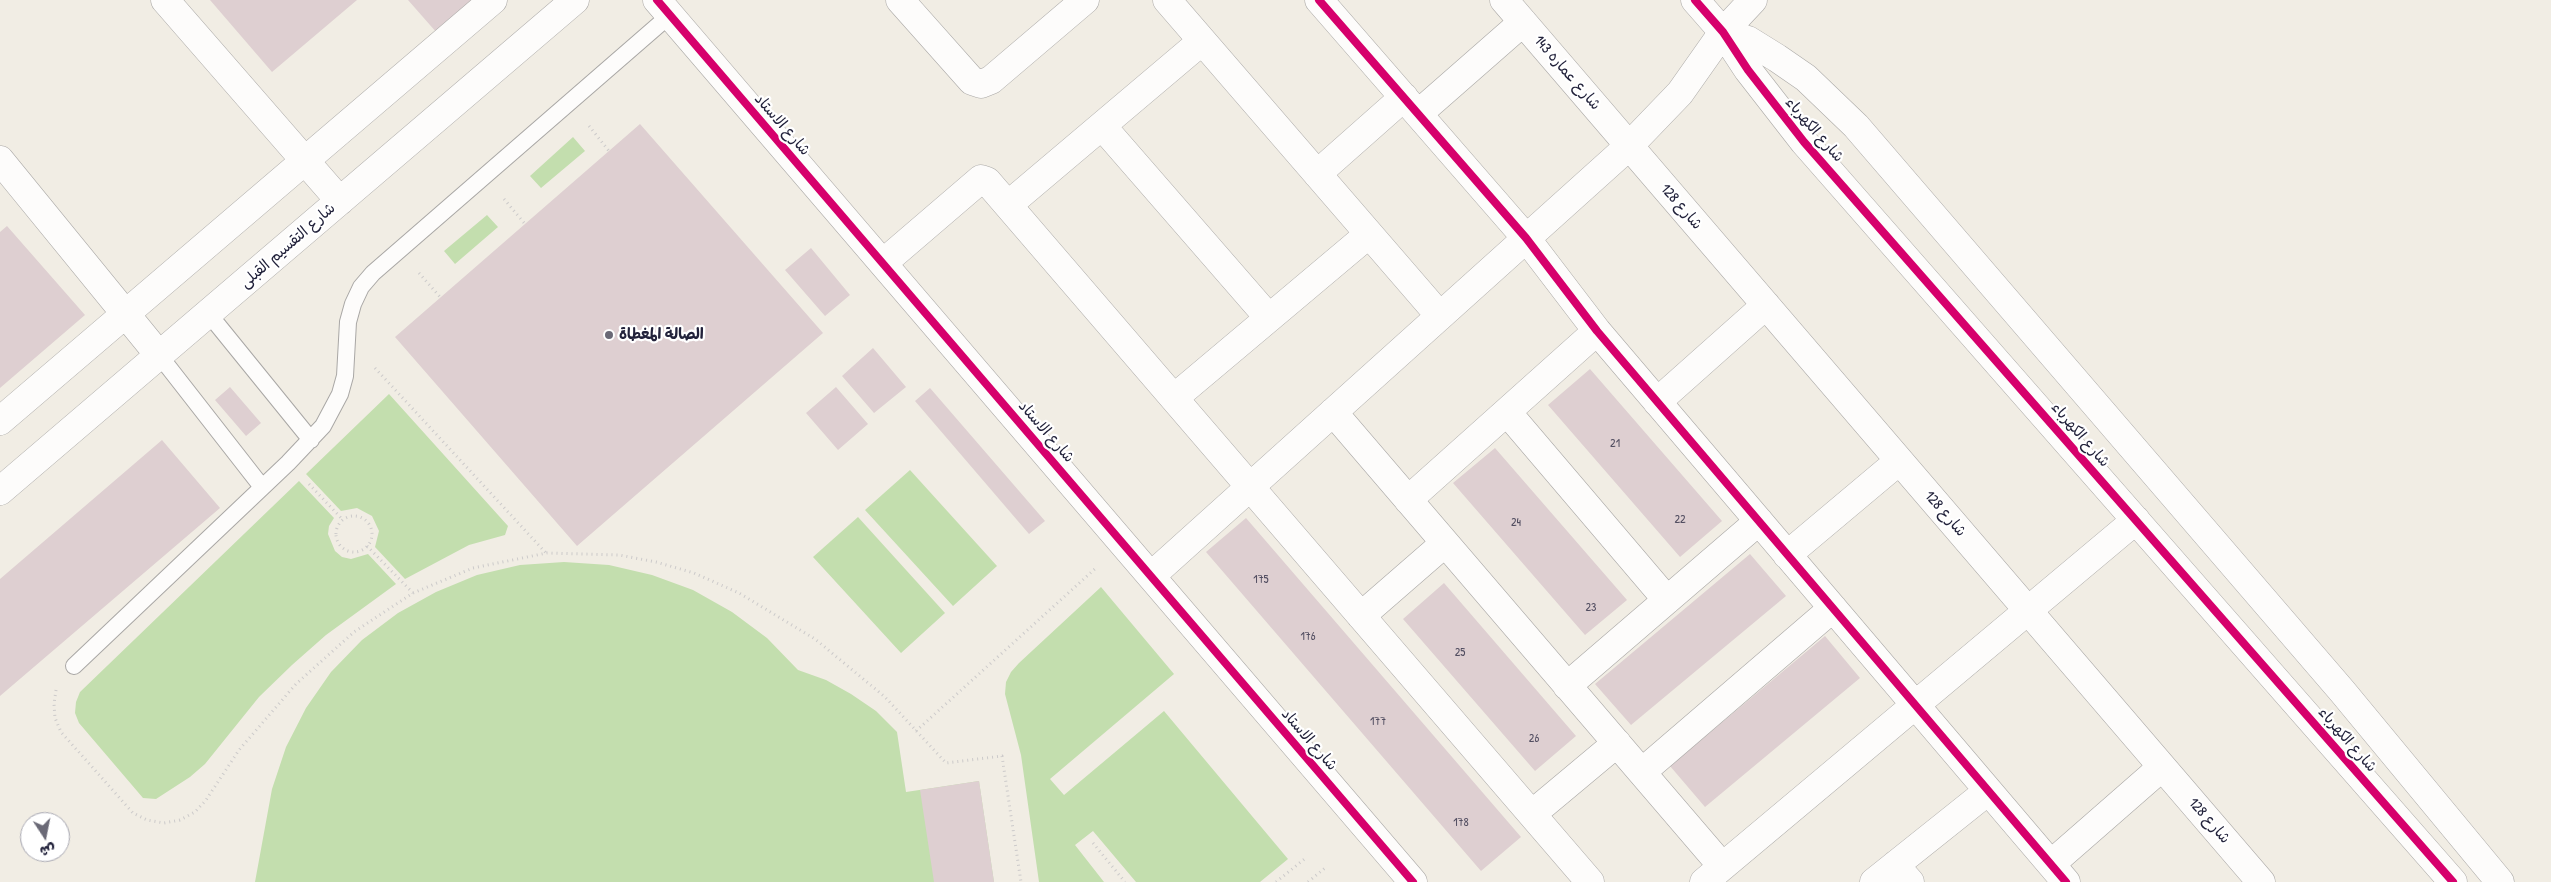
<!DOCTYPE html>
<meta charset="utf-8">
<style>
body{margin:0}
#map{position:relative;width:2551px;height:882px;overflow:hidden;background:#f1ede4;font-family:"Patrick Hand","Playpen Sans Arabic",sans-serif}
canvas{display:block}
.north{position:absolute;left:20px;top:812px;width:50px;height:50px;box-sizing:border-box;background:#fff;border:1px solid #a7a7b1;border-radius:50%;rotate:169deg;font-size:14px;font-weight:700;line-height:20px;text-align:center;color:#22223b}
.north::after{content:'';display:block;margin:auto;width:18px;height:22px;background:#6a6976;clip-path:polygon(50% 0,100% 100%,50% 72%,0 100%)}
</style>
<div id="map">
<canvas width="2551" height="882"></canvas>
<div class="north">ش</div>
</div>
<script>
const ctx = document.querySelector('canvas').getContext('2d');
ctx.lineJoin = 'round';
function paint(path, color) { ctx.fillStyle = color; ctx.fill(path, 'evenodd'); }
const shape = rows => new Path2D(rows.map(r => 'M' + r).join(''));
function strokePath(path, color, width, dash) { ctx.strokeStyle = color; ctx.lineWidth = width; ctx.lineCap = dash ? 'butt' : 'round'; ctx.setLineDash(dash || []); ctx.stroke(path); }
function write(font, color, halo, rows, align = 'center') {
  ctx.font = font + ' "Patrick Hand","Playpen Sans Arabic",sans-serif'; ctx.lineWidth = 4.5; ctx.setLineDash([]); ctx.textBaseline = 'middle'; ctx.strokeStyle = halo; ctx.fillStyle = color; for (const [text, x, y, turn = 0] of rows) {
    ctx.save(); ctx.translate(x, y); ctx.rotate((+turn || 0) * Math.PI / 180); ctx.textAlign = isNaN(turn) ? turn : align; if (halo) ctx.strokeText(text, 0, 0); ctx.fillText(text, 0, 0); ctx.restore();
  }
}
paint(shape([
 [573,137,585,151,541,188,530,176],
 [487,215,498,227,455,264,444,251],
 [389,394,508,526,505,535,469,545,405,579,375,547,379,531,372,516,357,508,341,511,306,474],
 [910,470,997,566,953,606,865,510],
 [299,481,334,518,329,526,328,534,335,551,342,557,351,559,368,554,396,584,326,635,292,665,259,697,205,764,190,777,156,799,143,798,79,723,75,713,76,702,80,692],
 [858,517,945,613,901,653,813,557],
 [564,562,609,565,652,575,693,590,732,612,767,638,798,670,826,680,851,694,876,711,897,732,906,792,979,781,994,882,255,882,272,789,286,747,306,708,331,672,362,640,398,613,436,592,477,575,520,565],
 [1101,587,1174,674,1050,779,1064,795,1164,711,1288,859,1260,882,1136,882,1093,831,1075,845,1104,882,1039,882,1021,755,1005,694,1006,682,1011,672,1019,663]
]), '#c3deae');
paint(shape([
 [210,0,357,0,272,72],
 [408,0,476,0,437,33],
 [640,124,823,333,577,546,395,337],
 [7,226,85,315,0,388,0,232],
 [811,248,850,295,825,316,785,270],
 [873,348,906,387,874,413,842,376],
 [1590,369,1722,521,1680,557,1548,405],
 [230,387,261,423,246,436,215,400],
 [836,387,868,424,838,450,806,413],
 [930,388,1045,521,1029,534,915,401],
 [162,440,220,508,0,696,0,579],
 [1495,448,1627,600,1585,635,1453,483],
 [1246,518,1521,837,1481,871,1206,552],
 [1750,554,1786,596,1631,725,1595,684],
 [1444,583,1576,736,1535,771,1403,619],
 [1825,636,1860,678,1705,807,1670,766],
 [979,781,994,882,934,882,920,790]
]), '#decfd1');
const lane = shape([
 [208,313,311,440],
 [159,355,262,487],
 [74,666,288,463,323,426,340,394,345,376,348,322,353,304,361,287,373,273,670,15]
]);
const street = shape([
 [165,0,340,201],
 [657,0,1413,882],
 [900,0,972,81,981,84,991,80,1085,0],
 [1167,0,1440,316],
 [1319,0,1526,238,1597,331,2066,882],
 [1504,0,2261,882],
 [1695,0,1723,32,1748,70,1804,142,2453,882],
 [1723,32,1748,40,1777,58,1806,78,1856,126,2342,691,2500,882],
 [1418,114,1523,22],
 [1102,126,1269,318],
 [0,160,159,355],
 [1317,174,1404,97],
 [1008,205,1202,41],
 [883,263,981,179,987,181,1590,882],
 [1174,398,1369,234],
 [1657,402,1766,305],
 [1333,412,1722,866],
 [1507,412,1667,600],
 [0,421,493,0],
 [0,491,575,0],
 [1408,500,1597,331],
 [1787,555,1899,461],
 [1151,576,1629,146,1680,93,1723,32,1753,0],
 [1361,616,1445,543],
 [1567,686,1759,521],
 [1642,772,1833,608],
 [1532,814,1617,743],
 [2051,864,2162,767],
 [1895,865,1910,882],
 [1704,882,2136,520],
 [1874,882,1988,791]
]);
strokePath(lane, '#a9a7a5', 18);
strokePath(street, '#a9a7a5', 29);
strokePath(shape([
 [589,126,609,151],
 [504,199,525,224],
 [419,273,440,297],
 [375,368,546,553],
 [309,484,343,520],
 '336 534a18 18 0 1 1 36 0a18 18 0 1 1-36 0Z',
 [367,546,413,593],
 [56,690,54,704,55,718,61,732,133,813,147,820,164,823,180,820,195,812,206,800,239,750,296,684,354,632,413,593,473,568,547,553,619,555,656,562,694,573,739,593,815,639,885,697,946,763,1002,756,1021,882],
 [916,731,1097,567],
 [1093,843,1125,882],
 [1276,882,1307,857],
 [1308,882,1325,868]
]), '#cccaca', 3, [1, 4]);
strokePath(lane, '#fdfcfb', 16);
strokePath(street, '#fdfcfb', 28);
strokePath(shape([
 [657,0,1413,882],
 [1319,0,1526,238,1597,331,2066,882],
 [1695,0,1723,32,1748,70,1804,142,2453,882]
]), '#d6006c', 8);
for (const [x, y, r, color] of [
 [609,335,5,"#6a6976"]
]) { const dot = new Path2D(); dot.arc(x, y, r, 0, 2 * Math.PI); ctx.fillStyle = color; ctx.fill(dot); strokePath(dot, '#fff', 2); }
write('12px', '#514d60', null, [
 ["21",1615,444],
 ["22",1680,520],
 ["24",1516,523],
 ["175",1261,580],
 ["23",1591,608],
 ["176",1308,637],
 ["25",1460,653],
 ["177",1378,722],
 ["26",1534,739],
 ["178",1461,823]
]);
write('15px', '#22223b', '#fff', [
 ["شارع عماره 143",1567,73,49],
 ["شارع الاستاد",782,125,49],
 ["شارع الكهرباء",1814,130,49],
 ["شارع 128",1681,207,49],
 ["شارع التقسيم القبلى",288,246,-41],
 ["شارع الاستاد",1046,432,49],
 ["شارع الكهرباء",2080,435,49],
 ["شارع 128",1945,514,49],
 ["شارع الاستاد",1309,740,49],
 ["شارع الكهرباء",2347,740,49],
 ["شارع 128",2209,821,49]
]);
write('bold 15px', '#22223b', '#fff', [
 ["الصالة المغطاة",619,335]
], 'left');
</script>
